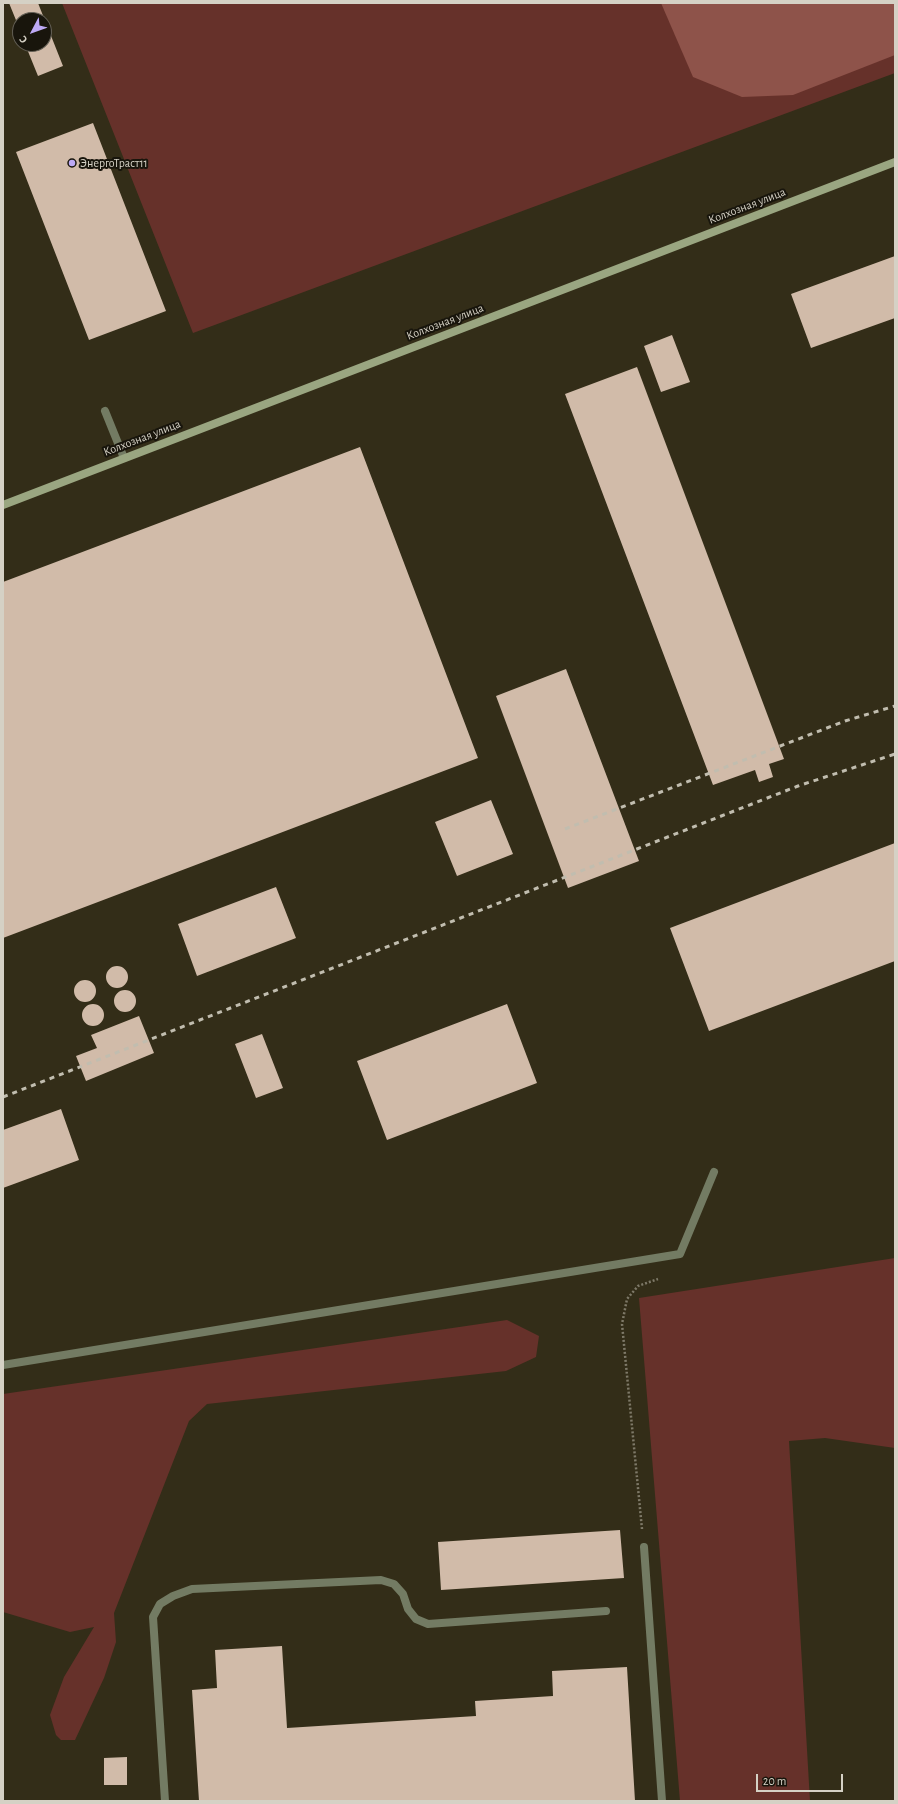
<!DOCTYPE html>
<meta charset="utf-8">
<style>
body{margin:0}
#map{position:relative;width:898px;height:1804px;overflow:hidden;background:#332d18;font-family:"Alegreya Sans",sans-serif}
canvas{display:block}
.frame{position:absolute;inset:0;border:4px solid #d5d1c5;pointer-events:none}
.north{position:absolute;left:12px;top:12px;width:40px;height:40px;box-sizing:border-box;background:#18150c;border:1px solid #646056;border-radius:50%;rotate:229deg;font-size:11px;font-weight:700;line-height:16px;text-align:center;color:#d5d1c5}
.north::after{content:'';display:block;margin:auto;width:14px;height:18px;background:#bda9f5;clip-path:polygon(50% 0,100% 100%,50% 72%,0 100%)}
.scale{position:absolute;left:756px;top:1774px;width:87px;height:18px;box-sizing:border-box;border:2px solid #d5d1c5;border-top:0;padding-left:5px;font-size:12px;line-height:14px;white-space:nowrap;color:#d5d1c5;-webkit-text-stroke:3px #18150c;paint-order:stroke}
</style>
<div id="map">
<canvas width="898" height="1804"></canvas>
<div class="frame"></div>
<div class="north">С</div>
<div class="scale">20 m</div>
</div>
<script>
const ctx = document.querySelector('canvas').getContext('2d');
ctx.lineJoin = 'round';
function paint(path, color) { ctx.fillStyle = color; ctx.fill(path, 'evenodd'); }
const shape = rows => new Path2D(rows.map(r => 'M' + r).join(''));
function strokePath(path, color, width, dash) { ctx.strokeStyle = color; ctx.lineWidth = width; ctx.lineCap = dash ? 'butt' : 'round'; ctx.setLineDash(dash || []); ctx.stroke(path); }
function write(font, color, halo, rows, align = 'center') {
  ctx.font = font + ' "Alegreya Sans",sans-serif'; ctx.lineWidth = 4; ctx.setLineDash([]); ctx.textBaseline = 'middle'; ctx.strokeStyle = halo; ctx.fillStyle = color; for (const [text, x, y, turn = 0] of rows) {
    ctx.save(); ctx.translate(x, y); ctx.rotate((+turn || 0) * Math.PI / 180); ctx.textAlign = isNaN(turn) ? turn : align; if (halo) ctx.strokeText(text, 0, 0); ctx.fillText(text, 0, 0); ctx.restore();
  }
}
paint(shape([
 [62,3,895,3,895,73,193,333],
 [895,1258,895,1448,825,1438,789,1441,810,1801,680,1801,639,1298],
 [507,1320,539,1336,536,1357,506,1371,207,1404,189,1421,114,1613,116,1642,104,1678,75,1740,61,1740,56,1735,50,1715,64,1677,94,1627,70,1632,3,1612,3,1394]
]), '#66312a');
paint(shape([
 [661,3,895,3,895,55,793,95,742,97,693,77]
]), '#8e534a');
paint(shape([
 [9,3,38,3,63,66,38,76,25,44,44,44,44,20,20,20,20,30],
 [93,123,166,311,89,340,16,152],
 [895,256,895,318,811,348,791,294],
 [672,335,690,382,661,392,644,346],
 [637,367,784,759,769,764,773,777,759,782,755,770,713,785,565,394],
 [360,447,478,758,3,938,3,582],
 [566,669,639,861,568,888,496,696],
 [491,800,513,854,457,876,435,822],
 [895,843,895,961,709,1031,670,928],
 [276,887,296,938,197,976,178,924],
 '106 977a11 11 0 1 1 22 0a11 11 0 1 1-22 0Z',
 '74 991a11 11 0 1 1 22 0a11 11 0 1 1-22 0Z',
 '114 1001a11 11 0 1 1 22 0a11 11 0 1 1-22 0Z',
 '82 1015a11 11 0 1 1 22 0a11 11 0 1 1-22 0Z',
 [507,1004,537,1083,387,1140,357,1061],
 [139,1016,154,1053,86,1081,76,1056,97,1048,91,1035],
 [262,1034,283,1088,256,1098,235,1044],
 [61,1109,79,1160,3,1188,3,1130],
 [620,1530,624,1578,441,1590,438,1542],
 [282,1646,287,1728,476,1716,475,1701,553,1696,552,1671,627,1667,635,1801,199,1801,192,1690,217,1688,215,1650],
 [127,1757,127,1785,104,1785,104,1758]
]), '#d1bba9');
strokePath(shape([
 [642,1529,622,1324,627,1299,638,1286,658,1279]
]), '#7e7968', 2.5, [2, 2]);
strokePath(shape([
 [105,411,124,458],
 [3,1365,680,1254,714,1172],
 [644,1547,662,1801],
 [165,1801,153,1617,160,1604,173,1596,192,1589,381,1580,394,1584,403,1594,408,1609,416,1619,428,1624,606,1611]
]), '#737b63', 8);
strokePath(shape([
 [3,505,895,162]
]), '#9aa681', 8);
strokePath(shape([
 [565,829,845,721,895,706],
 [3,1097,798,786,895,754]
]), '#c1bdaf', 3, [5, 5]);
for (const [x, y, r, color] of [
 [72,163,4,"#bda9f5"]
]) { const dot = new Path2D(); dot.arc(x, y, r, 0, 2 * Math.PI); ctx.fillStyle = color; ctx.fill(dot); strokePath(dot, '#18150c', 1.5); }
write('12px', '#d5d1c5', '#18150c', [
 ["ЭнергоТраст11",80,163]
], 'left');
write('12px', '#d5d1c5', '#18150c', [
 ["Колхозная улица",747,206,-21],
 ["Колхозная улица",445,322,-21],
 ["Колхозная улица",142,438,-21]
]);
</script>
